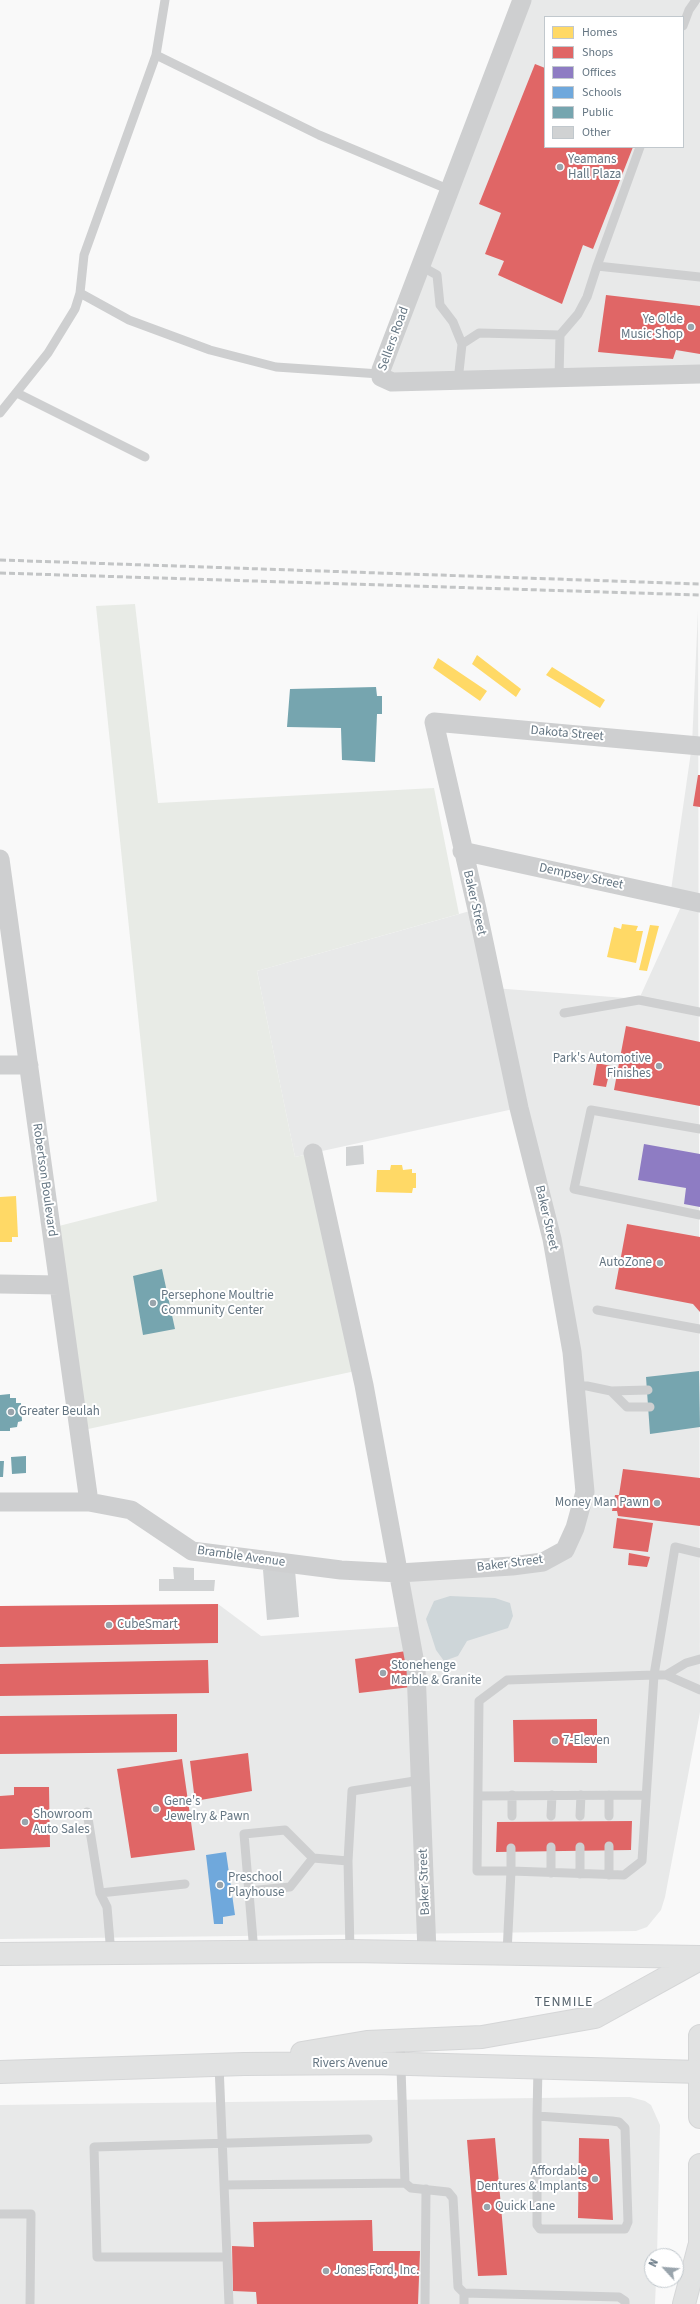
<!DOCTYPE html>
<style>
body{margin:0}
#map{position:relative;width:700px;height:2304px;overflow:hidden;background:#f9f9f9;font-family:"Source Sans 3",sans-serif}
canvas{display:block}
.legend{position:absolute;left:544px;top:16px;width:140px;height:132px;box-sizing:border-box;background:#fff;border:1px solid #c1c8cd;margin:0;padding:5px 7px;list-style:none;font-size:12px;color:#657683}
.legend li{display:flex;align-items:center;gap:8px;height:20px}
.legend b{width:20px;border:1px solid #c1c8cd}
.north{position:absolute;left:644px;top:2248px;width:40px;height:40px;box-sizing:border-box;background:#fff;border:1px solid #c1c8cd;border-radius:50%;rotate:296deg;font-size:11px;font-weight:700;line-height:16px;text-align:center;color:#657683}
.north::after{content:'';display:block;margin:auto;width:14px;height:18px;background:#99a4ac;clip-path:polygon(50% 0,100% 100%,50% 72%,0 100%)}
</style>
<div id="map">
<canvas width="700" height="2304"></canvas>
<ul class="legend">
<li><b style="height:11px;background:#ffd966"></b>Homes</li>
<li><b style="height:11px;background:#e06666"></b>Shops</li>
<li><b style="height:11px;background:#8e7cc3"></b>Offices</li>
<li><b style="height:11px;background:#6fa8dc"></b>Schools</li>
<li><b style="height:11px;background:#76a5af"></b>Public</li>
<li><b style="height:11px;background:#d0d2d3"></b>Other</li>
</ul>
<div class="north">N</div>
</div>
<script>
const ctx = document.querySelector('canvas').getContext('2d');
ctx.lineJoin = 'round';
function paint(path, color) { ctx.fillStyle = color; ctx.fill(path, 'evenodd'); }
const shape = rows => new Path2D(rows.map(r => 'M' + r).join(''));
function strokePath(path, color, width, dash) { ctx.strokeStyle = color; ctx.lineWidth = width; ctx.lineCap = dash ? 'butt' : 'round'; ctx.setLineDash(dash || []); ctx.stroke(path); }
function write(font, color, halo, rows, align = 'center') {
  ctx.font = font + ' "Source Sans 3",sans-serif'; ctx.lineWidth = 4; ctx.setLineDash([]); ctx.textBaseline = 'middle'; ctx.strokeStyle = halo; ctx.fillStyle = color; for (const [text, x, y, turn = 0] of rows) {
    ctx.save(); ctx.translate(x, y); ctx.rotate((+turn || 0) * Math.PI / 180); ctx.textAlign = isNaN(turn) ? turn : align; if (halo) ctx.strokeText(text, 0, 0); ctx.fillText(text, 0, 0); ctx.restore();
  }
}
paint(shape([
 [522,0,698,0,700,4,700,374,392,382,381,370],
 [545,17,683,17,683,147,545,147],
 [698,610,700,1712,665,1897,661,1910,647,1927,636,1931,0,1939,0,1606,218,1604,261,1636,408,1626,399,1573,543,1562,575,1528,577,1403,518,1108,295,1157,257,971,477,909,493,988,639,999,684,900,670,897,692,745],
 [614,2097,630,2097,645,2101,651,2105,660,2125,657,2256,652,2256,652,2280,656,2280,655,2304,0,2304,0,2105]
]), '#e8e9e9');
paint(shape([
 [135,604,158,803,434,788,459,914,257,971,295,1157,313,1153,360,1370,79,1431,51,1228,157,1201,96,606]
]), '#e8ebe6');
paint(shape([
 [450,1596,495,1598,510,1603,513,1616,508,1628,467,1641,458,1656,444,1661,436,1650,426,1619,434,1601]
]), '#ced6d9');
paint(shape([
 [477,655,521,689,516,697,472,664],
 [438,658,487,691,480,701,433,668],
 [552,667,605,700,600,708,546,675],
 [622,924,638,926,636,931,643,931,636,963,607,957,614,927,621,929],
 [650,925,659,926,647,971,639,970],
 [391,1165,402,1165,403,1170,412,1169,412,1173,416,1173,416,1188,413,1188,412,1193,376,1192,377,1170,390,1170],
 [16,1196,18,1237,12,1237,12,1242,0,1242,0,1197]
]), '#ffd966');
paint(shape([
 [535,64,545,68,545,147,633,147,593,249,583,245,562,304,498,275,504,261,485,254,501,213,479,204],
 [606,295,700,306,700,354,676,350,673,359,598,352],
 [698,775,700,775,700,807,693,806],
 [626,1026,700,1042,700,1106,614,1090],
 [597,1063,611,1066,606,1087,593,1085],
 [627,1224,700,1237,700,1312,693,1304,615,1289],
 [623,1469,700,1478,700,1526,618,1516,617,1511,612,1511,615,1495,619,1495],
 [617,1518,653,1523,648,1552,613,1548],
 [629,1553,650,1557,647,1567,628,1565],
 [218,1604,218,1643,0,1647,0,1606],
 [406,1651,411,1687,359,1693,355,1659],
 [208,1660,209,1693,0,1696,0,1664],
 [177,1714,177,1752,0,1754,0,1716],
 [597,1719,597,1763,514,1762,513,1720],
 [248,1753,252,1791,195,1801,190,1761],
 [182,1759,195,1850,131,1858,117,1769],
 [14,1787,49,1787,50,1847,0,1849,0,1796,14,1795],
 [632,1821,631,1850,496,1852,497,1822],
 [495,2138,507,2275,478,2276,467,2140],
 [579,2138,609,2139,613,2220,578,2218],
 [372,2220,373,2251,420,2251,418,2304,257,2304,256,2292,233,2291,232,2246,254,2247,253,2222]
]), '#e06666');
paint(shape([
 [644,1144,700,1154,700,1207,684,1204,686,1188,638,1180]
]), '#8e7cc3');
paint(shape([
 [226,1852,235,1915,223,1917,223,1924,214,1924,206,1855]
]), '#6fa8dc');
paint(shape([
 [376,687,377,696,382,696,382,714,377,714,375,762,342,760,341,728,287,727,290,689],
 [162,1269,175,1329,143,1335,133,1276],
 [699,1371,700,1427,650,1434,646,1377],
 [10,1394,10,1398,16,1398,16,1403,21,1403,22,1421,18,1422,17,1427,10,1428,10,1431,0,1431,0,1395],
 [26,1456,26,1473,12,1474,11,1457],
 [0,1461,4,1461,3,1477,0,1477]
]), '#76a5af');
paint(shape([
 [363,1145,364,1164,346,1166,346,1147],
 [173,1567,194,1568,194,1580,215,1580,214,1591,159,1591,159,1579,174,1579],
 [263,1570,295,1570,299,1617,267,1620]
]), '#d0d2d3');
const secondary = shape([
 [700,2036,700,2117],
 [700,2165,700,2249],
 [684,2304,699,2247]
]);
const primary = shape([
 [0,1954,350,1951,700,1957],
 [302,2053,367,2042,482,2037,595,2017,700,1959],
 [0,2072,244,2064,373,2063,700,2072]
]);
strokePath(secondary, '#d5d6d7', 24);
strokePath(primary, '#d5d6d7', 24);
strokePath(shape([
 [683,26,689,10,696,0],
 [156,55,319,135,450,190],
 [640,147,597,266,700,277],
 [421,266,437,275,440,305,453,322,462,344,458,381],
 [80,293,129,320,210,350,276,367,380,374],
 [462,344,479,333,560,335],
 [559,378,560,335,578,314,587,297,597,266],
 [17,393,145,457],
 [0,413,48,353,75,309,80,293,84,255,156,55,165,0],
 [564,1013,639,1000,700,1012],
 [700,1129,591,1110,574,1189,700,1215],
 [597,1310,700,1329],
 [576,1386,587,1386,611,1391,648,1390],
 [611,1391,627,1407,650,1407],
 [666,1675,686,1663,700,1659],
 [478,1796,646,1795],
 [87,1812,100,1893,107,1907,111,1954],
 [512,1816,512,1795],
 [551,1816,552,1795],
 [580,1816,581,1795],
 [609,1816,609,1795],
 [511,1848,511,1871,477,1871,479,1701,507,1680,654,1675,675,1547,700,1553],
 [348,1861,352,1791,421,1780],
 [551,1873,551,1847],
 [580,1874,580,1847],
 [609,1875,609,1846],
 [248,1891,290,1887,313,1858,348,1861,350,1951],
 [100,1893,185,1884],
 [254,1952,244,1834,285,1830,313,1858],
 [507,1953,511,1871,624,1875,642,1861,654,1675,666,1675,700,1690],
 [400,2040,405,2183],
 [219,2065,229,2304],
 [537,2116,612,2121,619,2122,625,2128,628,2222,625,2229,540,2229,537,2225,537,2116,538,2067],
 [224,2185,405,2183,411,2188,448,2192,453,2198,458,2287,464,2293,619,2297,625,2301,625,2304],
 [0,2214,31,2214,30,2304],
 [227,2257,97,2257,94,2147,368,2139],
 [425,2304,426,2189],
 [464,2304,464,2293]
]), '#cecfd0', 9);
strokePath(shape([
 [522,0,381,370,381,377,392,382,700,374],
 [462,851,700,903],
 [0,859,89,1502],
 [0,1065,29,1065],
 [313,1153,364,1385,416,1669,427,1952],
 [0,1284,59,1285],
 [0,1502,89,1502,131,1510,192,1551,341,1570,399,1573,512,1566,543,1562,565,1550,575,1528,585,1492,572,1352,552,1239,519,1108,477,909,434,722,700,746]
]), '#cecfd0', 19);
strokePath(secondary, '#e1e2e2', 22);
strokePath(primary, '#e1e2e2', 22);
strokePath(shape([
 [0,560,700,584],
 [0,573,700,595]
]), '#c3c5c6', 3, [6, 3]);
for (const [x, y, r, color] of [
 [560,167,4,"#99a4ac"],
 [691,327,4,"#99a4ac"],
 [659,1066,4,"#99a4ac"],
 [660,1263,4,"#99a4ac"],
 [153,1303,4,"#99a4ac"],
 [11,1412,4,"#99a4ac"],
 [657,1503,4,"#99a4ac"],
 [109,1625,4,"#99a4ac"],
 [383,1673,4,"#99a4ac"],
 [555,1741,4,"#99a4ac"],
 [156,1809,4,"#99a4ac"],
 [25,1822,4,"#99a4ac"],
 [220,1885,4,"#99a4ac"],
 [595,2179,4,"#99a4ac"],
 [487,2207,4,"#99a4ac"],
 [326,2271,4,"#99a4ac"]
]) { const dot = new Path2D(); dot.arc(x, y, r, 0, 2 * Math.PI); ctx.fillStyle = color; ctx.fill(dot); strokePath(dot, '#fff', 1.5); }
write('13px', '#657683', '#fff', [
 ["Yeamans",568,160],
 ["Hall Plaza",568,175],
 ["Ye Olde",683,320,"right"],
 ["Music Shop",683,335,"right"],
 ["Park's Automotive",651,1059,"right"],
 ["Finishes",651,1074,"right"],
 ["AutoZone",652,1263,"right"],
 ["Persephone Moultrie",161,1296],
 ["Community Center",161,1311],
 ["Greater Beulah",19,1412],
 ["Money Man Pawn",649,1503,"right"],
 ["CubeSmart",117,1625],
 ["Stonehenge",391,1666],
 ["Marble & Granite",391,1681],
 ["7-Eleven",563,1741],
 ["Gene's",164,1802],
 ["Jewelry & Pawn",164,1817],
 ["Showroom",33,1815],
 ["Auto Sales",33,1830],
 ["Preschool",228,1878],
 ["Playhouse",228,1893],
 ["Affordable",587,2172,"right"],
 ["Dentures & Implants",587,2187,"right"],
 ["Quick Lane",495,2207],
 ["Jones Ford, Inc.",334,2271]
], 'left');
write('13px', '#657683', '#fff', [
 ["Sellers Road",394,339,-70],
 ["Dakota Street",567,734,5],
 ["Dempsey Street",581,877,12],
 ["Baker Street",474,903,77],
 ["Robertson Boulevard",44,1180,82],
 ["Baker Street",546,1218,77],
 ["Bramble Avenue",241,1557,8],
 ["Baker Street",510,1564,-7],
 ["Baker Street",425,1882,-92],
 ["Rivers Avenue",350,2064]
]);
ctx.letterSpacing = '1px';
write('14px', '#57646e', '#fff', [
 ["TENMILE",564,2003]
]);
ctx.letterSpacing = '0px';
</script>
